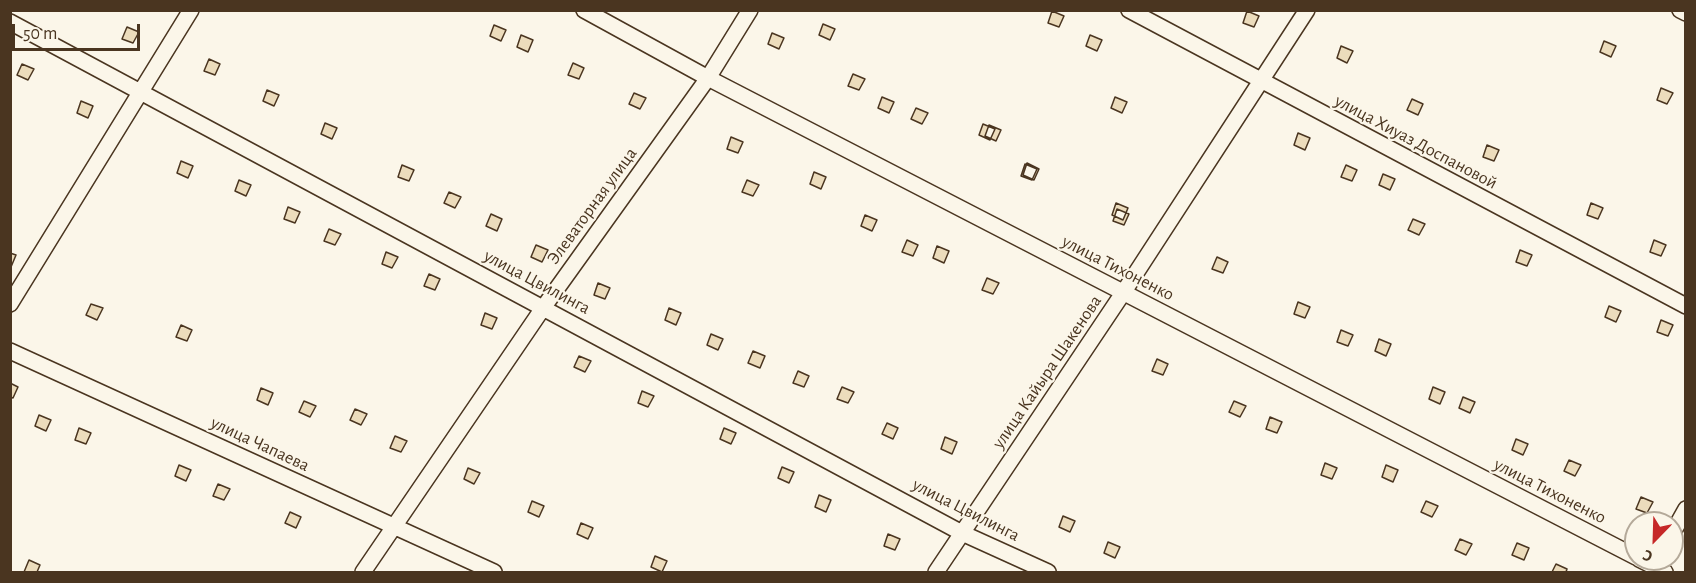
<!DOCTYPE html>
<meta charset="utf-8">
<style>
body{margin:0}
#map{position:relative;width:1696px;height:583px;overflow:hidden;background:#fbf6e9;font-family:"Alegreya Sans",sans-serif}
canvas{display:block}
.frame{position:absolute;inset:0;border:12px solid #4a3520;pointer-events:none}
.north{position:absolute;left:1624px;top:511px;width:60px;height:60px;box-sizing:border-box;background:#fbf6e9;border:2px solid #b4a999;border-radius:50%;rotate:203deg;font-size:16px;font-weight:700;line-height:24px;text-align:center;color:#4a3520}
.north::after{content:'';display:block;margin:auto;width:21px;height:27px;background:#c62828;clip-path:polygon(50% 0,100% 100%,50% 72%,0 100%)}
.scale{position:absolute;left:12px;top:24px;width:128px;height:27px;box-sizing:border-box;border:3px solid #4a3520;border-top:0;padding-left:8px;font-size:18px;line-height:21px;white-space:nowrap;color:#4a3520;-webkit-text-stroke:4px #fbf6e9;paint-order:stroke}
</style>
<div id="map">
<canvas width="1696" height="583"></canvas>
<div class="frame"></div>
<div class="north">С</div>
<div class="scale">50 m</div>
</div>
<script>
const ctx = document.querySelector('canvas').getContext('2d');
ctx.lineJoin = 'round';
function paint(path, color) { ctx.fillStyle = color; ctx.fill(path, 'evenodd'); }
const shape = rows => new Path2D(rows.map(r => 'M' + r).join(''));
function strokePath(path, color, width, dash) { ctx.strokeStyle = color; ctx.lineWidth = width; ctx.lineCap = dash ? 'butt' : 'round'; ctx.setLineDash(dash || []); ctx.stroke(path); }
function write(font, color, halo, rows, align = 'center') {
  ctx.font = font + ' "Alegreya Sans",sans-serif'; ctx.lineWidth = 4.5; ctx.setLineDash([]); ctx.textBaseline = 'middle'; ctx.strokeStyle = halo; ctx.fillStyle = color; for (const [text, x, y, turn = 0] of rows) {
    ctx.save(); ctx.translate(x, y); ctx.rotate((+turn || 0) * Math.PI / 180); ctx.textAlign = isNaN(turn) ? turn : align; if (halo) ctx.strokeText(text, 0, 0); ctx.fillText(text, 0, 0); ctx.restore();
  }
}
const building = shape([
 [1052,11,1064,16,1059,27,1048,23,1052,11],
 [1247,11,1259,16,1254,27,1243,23,1247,11],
 [823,24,835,29,830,40,819,35,823,24],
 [494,25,506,30,501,41,490,36,494,25],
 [127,27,139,32,133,43,122,39,127,27],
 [772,33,784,38,779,49,768,44,772,33],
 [521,35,533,40,528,52,517,47,521,35],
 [1090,35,1102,40,1097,51,1086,46,1090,35],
 [1604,41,1616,46,1611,57,1600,52,1604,41],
 [1341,46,1353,51,1347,63,1337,58,1341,46],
 [209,59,220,64,215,75,204,71,209,59],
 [573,63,584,68,579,79,568,75,573,63],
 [22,64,34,69,28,80,17,75,22,64],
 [853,74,865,79,859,90,848,86,853,74],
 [1661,88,1673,93,1667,104,1657,100,1661,88],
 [267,90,279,95,274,106,263,101,267,90],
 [634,93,646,98,640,109,629,104,634,93],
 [882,97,894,102,889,113,878,108,882,97],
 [1115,97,1127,102,1122,113,1111,108,1115,97],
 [1412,99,1423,104,1418,115,1407,110,1412,99],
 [81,101,93,106,88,118,77,113,81,101],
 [916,108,928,113,922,124,911,119,916,108],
 [325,123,337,128,332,139,321,134,325,123],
 [983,124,995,129,990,140,979,135,983,124],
 [989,125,1001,130,996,141,985,136,989,125],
 [1298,133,1310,138,1305,150,1294,145,1298,133],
 [731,137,743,142,738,153,727,149,731,137],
 [1487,145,1499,150,1494,161,1483,157,1487,145],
 [181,161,193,166,188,178,177,173,181,161],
 [1027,163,1039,169,1034,180,1023,175,1027,163],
 [1025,164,1037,169,1032,180,1021,176,1025,164],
 [402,165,414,170,409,181,398,177,402,165],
 [1346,165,1357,170,1352,181,1341,177,1346,165],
 [814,172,826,177,821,189,810,184,814,172],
 [1383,174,1395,179,1390,190,1379,185,1383,174],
 [239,180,251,185,246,196,235,191,239,180],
 [747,180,759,185,753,196,742,192,747,180],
 [449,192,461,197,455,208,444,203,449,192],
 [1116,203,1128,208,1123,220,1112,215,1116,203],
 [1591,203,1603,208,1598,219,1587,215,1591,203],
 [288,207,300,212,295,223,284,219,288,207],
 [1117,209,1129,214,1124,225,1113,221,1117,209],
 [491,214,502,219,497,231,486,226,491,214],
 [865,215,877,220,872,231,861,226,865,215],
 [1413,219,1425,224,1419,235,1408,230,1413,219],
 [329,229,341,234,335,245,324,241,329,229],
 [907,240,918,245,913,256,902,252,907,240],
 [1654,240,1666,245,1661,256,1650,252,1654,240],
 [536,245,548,250,542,262,531,257,536,245],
 [937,246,949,251,944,263,933,258,937,246],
 [1520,250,1532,255,1527,266,1516,262,1520,250],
 [386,252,398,257,392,268,382,264,386,252],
 [10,253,16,255,11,267,10,266,10,253],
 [1217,257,1228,262,1223,273,1212,269,1217,257],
 [429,274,440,279,435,290,424,286,429,274],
 [987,278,999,283,993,294,982,290,987,278],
 [598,283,610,288,605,299,594,295,598,283],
 [1298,302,1310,307,1305,318,1294,314,1298,302],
 [91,304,103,308,97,320,86,315,91,304],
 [1609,306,1621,311,1616,322,1605,317,1609,306],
 [669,308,681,313,676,325,665,320,669,308],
 [485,313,497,318,492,329,481,325,485,313],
 [1661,320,1673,325,1668,336,1657,332,1661,320],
 [181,325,192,330,187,341,176,337,181,325],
 [1341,330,1353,335,1348,346,1337,342,1341,330],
 [711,334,723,339,718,350,707,345,711,334],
 [1379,339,1391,344,1386,356,1375,351,1379,339],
 [753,351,765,356,760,368,748,363,753,351],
 [579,356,591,361,585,372,574,367,579,356],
 [1157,359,1168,364,1163,375,1152,371,1157,359],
 [798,371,809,376,804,387,793,383,798,371],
 [10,383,18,387,13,398,10,397,10,383],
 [842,387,854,392,848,403,837,399,842,387],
 [1433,387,1445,392,1440,404,1429,399,1433,387],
 [261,388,273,393,268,405,257,400,261,388],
 [642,391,654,396,648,407,638,403,642,391],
 [1463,397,1475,402,1470,413,1459,408,1463,397],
 [304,401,316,406,310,417,299,412,304,401],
 [1234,401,1246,406,1240,417,1229,412,1234,401],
 [355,409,367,414,361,425,350,420,355,409],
 [39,415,51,420,46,431,35,426,39,415],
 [1270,417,1282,422,1277,433,1266,429,1270,417],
 [887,423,898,428,893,439,882,434,887,423],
 [79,428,91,433,86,444,75,440,79,428],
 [724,428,736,433,731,444,720,439,724,428],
 [395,436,407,441,401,452,390,448,395,436],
 [945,437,957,442,952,454,941,449,945,437],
 [1516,439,1528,444,1523,455,1512,450,1516,439],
 [1569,460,1581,465,1575,476,1564,471,1569,460],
 [1325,463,1337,468,1332,479,1321,475,1325,463],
 [179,465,191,470,186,481,175,476,179,465],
 [1386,465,1398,470,1393,482,1382,477,1386,465],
 [782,467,794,472,789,483,778,478,782,467],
 [468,468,480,473,474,484,464,479,468,468],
 [218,484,230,489,224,500,213,496,218,484],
 [819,495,831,500,826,512,815,507,819,495],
 [1641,497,1653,502,1647,513,1636,509,1641,497],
 [532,501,544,506,539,517,528,512,532,501],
 [1426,501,1438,506,1432,517,1421,512,1426,501],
 [290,512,301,517,296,528,285,523,290,512],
 [1063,516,1075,521,1070,532,1059,527,1063,516],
 [581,523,593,528,588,539,577,534,581,523],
 [888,534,900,539,895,550,884,546,888,534],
 [1460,539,1472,544,1466,555,1455,550,1460,539],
 [1108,542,1120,547,1115,558,1104,553,1108,542],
 [1517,543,1529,548,1524,560,1512,555,1517,543],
 [655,556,667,561,662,572,651,567,655,556],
 [29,560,40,565,37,572,24,572,29,560],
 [1556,564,1567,569,1566,572,1552,572,1556,564]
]);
paint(building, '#ecdcbc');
strokePath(building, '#4a3520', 1.5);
const minor = shape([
 [584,10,708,78,1636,557],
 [1129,10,1686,306],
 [1680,10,1686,13],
 [10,22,962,533,1048,572],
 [10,304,191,10],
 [10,351,494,572],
 [1672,534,1686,509],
 [1639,559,1665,572],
 [363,572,543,308,708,78,750,10],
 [936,572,1123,293,1307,10]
]);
strokePath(minor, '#4a3520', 18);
strokePath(minor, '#fbf6e9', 15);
write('18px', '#4a3520', '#fbf6e9', [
 ["улица Хиуаз Доспановой",1416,142,28],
 ["Элеваторная улица",592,206,-54],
 ["улица Тихоненко",1118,268,27],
 ["улица Цвилинга",537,282,28],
 ["улица Кайыра Шакенова",1047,372,-56],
 ["улица Чапаева",260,444,25],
 ["улица Тихоненко",1550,491,27],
 ["улица Цвилинга",966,510,27]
]);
</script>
